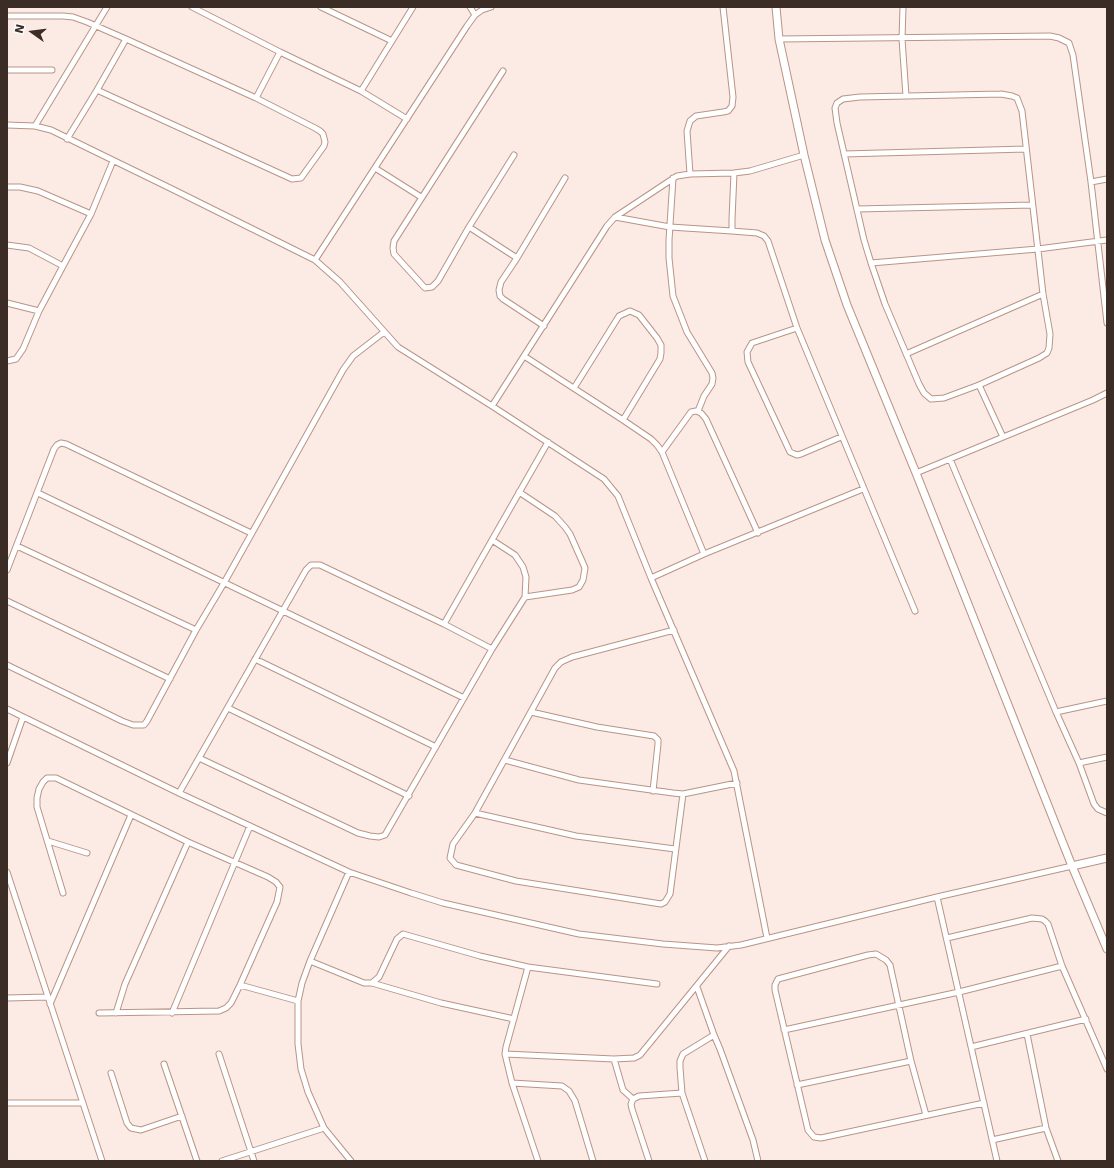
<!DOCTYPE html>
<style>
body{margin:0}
#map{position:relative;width:1114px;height:1168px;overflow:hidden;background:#fbebe4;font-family:"DejaVu Sans",sans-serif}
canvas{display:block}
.frame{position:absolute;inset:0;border:8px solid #3b2c26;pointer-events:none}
.north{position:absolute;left:12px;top:12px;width:40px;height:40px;-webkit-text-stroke:3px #fcfcfc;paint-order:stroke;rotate:284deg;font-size:11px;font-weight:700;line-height:16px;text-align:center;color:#3b2c26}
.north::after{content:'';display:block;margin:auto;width:14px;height:18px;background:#3b2c26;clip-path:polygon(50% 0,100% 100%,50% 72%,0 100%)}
</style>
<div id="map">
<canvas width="1114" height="1168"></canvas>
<div class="frame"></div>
<div class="north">N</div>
</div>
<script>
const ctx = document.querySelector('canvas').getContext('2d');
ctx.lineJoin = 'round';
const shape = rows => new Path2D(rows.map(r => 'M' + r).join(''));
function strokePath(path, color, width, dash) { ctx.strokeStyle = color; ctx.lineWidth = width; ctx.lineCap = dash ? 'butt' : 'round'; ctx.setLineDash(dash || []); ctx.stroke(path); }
const street = shape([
 [192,7,280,52,361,91,407,119],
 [321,7,392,41],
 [470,7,475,15],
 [903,7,902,39,906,96],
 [7,16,63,16,73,17,87,22,126,39,256,98,315,128,320,131,323,134,325,142,324,146,301,178,292,179,97,90],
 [779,39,1050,36,1059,38,1069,43,1073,55,1091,182,1107,323],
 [7,70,52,70],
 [503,71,394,241,393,248,394,254,425,288,432,287,438,281,469,227,514,155],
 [361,91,413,7],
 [1001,94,1012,96,1017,98,1022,111,1043,294,1050,334,1049,348,1047,353,1039,358,979,385,944,398,931,399,924,393,919,384,885,304,871,263,864,240,837,123,835,108,837,103,843,99,860,97,1001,94],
 [256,98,280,52],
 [7,125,35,126,51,130,172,189,315,260,340,282,398,347,492,406,604,479,618,496,651,578,734,771,767,938],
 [35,126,107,7],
 [67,139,97,90,126,39],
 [844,154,1026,149],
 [375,168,421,197],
 [734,173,732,219,732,231,757,233,764,236,768,241,797,328,915,611],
 [690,174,687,131,690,121,696,116,723,112,728,111,732,106,733,97,723,7],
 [673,178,669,240,669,258,673,296,687,332,712,373,713,378,712,384,704,396,698,411],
 [1091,182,1107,179],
 [7,187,20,187,38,191,91,214],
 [857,209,1032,205],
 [615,217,670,227,732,231],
 [469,227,517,258],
 [7,245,29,248,63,266,91,214,113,161],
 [315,260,467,26,475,15,482,10,491,7],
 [871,263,1038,249,1107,240],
 [7,303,39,311],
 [544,326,503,299,500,296,499,290,501,282,517,258,565,178],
 [797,328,752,343,747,352,748,362,790,452,797,455,801,454,841,437],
 [906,354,1043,294],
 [524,356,623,420,651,439,657,445,662,452,704,554],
 [7,361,16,359,23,349,39,311,63,266],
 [979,385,1003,437],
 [574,388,619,316,630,311,639,315,657,338,661,345,661,353,660,359,623,420],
 [492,406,607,226,615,217,677,176,690,174,734,173,750,171,804,155],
 [662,452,691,412,696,411,701,413,706,419,758,533],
 [950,459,1056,712,1079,763,1094,804,1098,809,1107,813],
 [916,473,1093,400,1107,393],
 [38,493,464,698],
 [492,540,515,555,523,567,526,577,525,597],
 [17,546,196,630],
 [7,570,54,449,57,445,61,443,66,444,251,533],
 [651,578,704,554,863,489],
 [7,601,170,679],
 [444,624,548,442],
 [674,630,572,657,561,662,555,668,475,813,453,844,450,858,456,865,516,881,661,904,665,902,670,894,683,794],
 [255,659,436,747],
 [7,665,122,721,133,725,144,725,147,721,196,630,224,583,343,370,353,356,384,332],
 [228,708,409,796],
 [7,709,179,793,349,872,411,893,443,903,579,934,663,944,717,948,741,945,937,897,1072,866],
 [531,712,597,727,654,736,658,740,658,744,653,791],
 [1056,712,1107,701],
 [199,758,358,833,370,836,379,837,385,835,492,649,525,597,572,590,579,587,583,580,585,568,582,561,570,534,565,527,555,516,519,492],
 [505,760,579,780,673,793,683,794,737,783],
 [7,763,23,717],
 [1079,763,1107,757],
 [179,793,306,570,311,565,320,565,444,624,492,649],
 [475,813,576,836,675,849],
 [48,841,87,853],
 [7,872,102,1161],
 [349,872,310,961,302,983,298,1001,298,1044,301,1069,308,1092,324,1128,351,1161],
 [63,893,37,807,37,798,39,789,43,782,47,778,56,778,188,842,268,877,276,882,280,887,277,902,240,985,231,1003,226,1008,219,1011,99,1013],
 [937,897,997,1161],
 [947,938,1032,918,1042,919,1045,921,1048,924,1062,966,1107,1069],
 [310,961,364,983,372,983,379,977,397,939,403,934,480,956,528,967,657,984],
 [528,967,506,1047,505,1054,512,1083,538,1161],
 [372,983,441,1003,514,1019],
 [240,985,298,1001],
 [697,987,714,1035],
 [7,998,48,997],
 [50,1004,131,815],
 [116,1013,125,984,188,842],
 [172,1013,250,826],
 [784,1030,959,992,1062,966],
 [1027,1034,1046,1128,1058,1161],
 [971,1047,1086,1019],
 [219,1054,254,1161],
 [505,1054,614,1059,634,1058,640,1055,729,946],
 [614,1059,623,1090,633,1099],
 [164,1064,197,1161],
 [111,1073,127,1123,131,1128,141,1130,182,1116],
 [512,1083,562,1086,569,1091,575,1101,593,1161],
 [797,1085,911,1061],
 [7,1103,83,1103],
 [926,1115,911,1061,890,965,886,960,876,954,868,955,778,979,775,985,775,990,808,1130,814,1137,821,1138,984,1103],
 [992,1140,1046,1128],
 [222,1161,324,1128],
 [649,1161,632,1109,631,1104,633,1099,639,1096,682,1093],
 [705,1161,682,1093,680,1068,680,1061,683,1054,714,1035,720,1049,753,1140,758,1161]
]);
const secondary = shape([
 [776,7,779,39,804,155,825,240,847,305,916,473,1072,866,1107,949],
 [1072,866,1107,858]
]);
strokePath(street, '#ba9486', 7);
strokePath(secondary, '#ba9486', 9);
strokePath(street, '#fff', 5);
strokePath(secondary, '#fff', 7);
</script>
